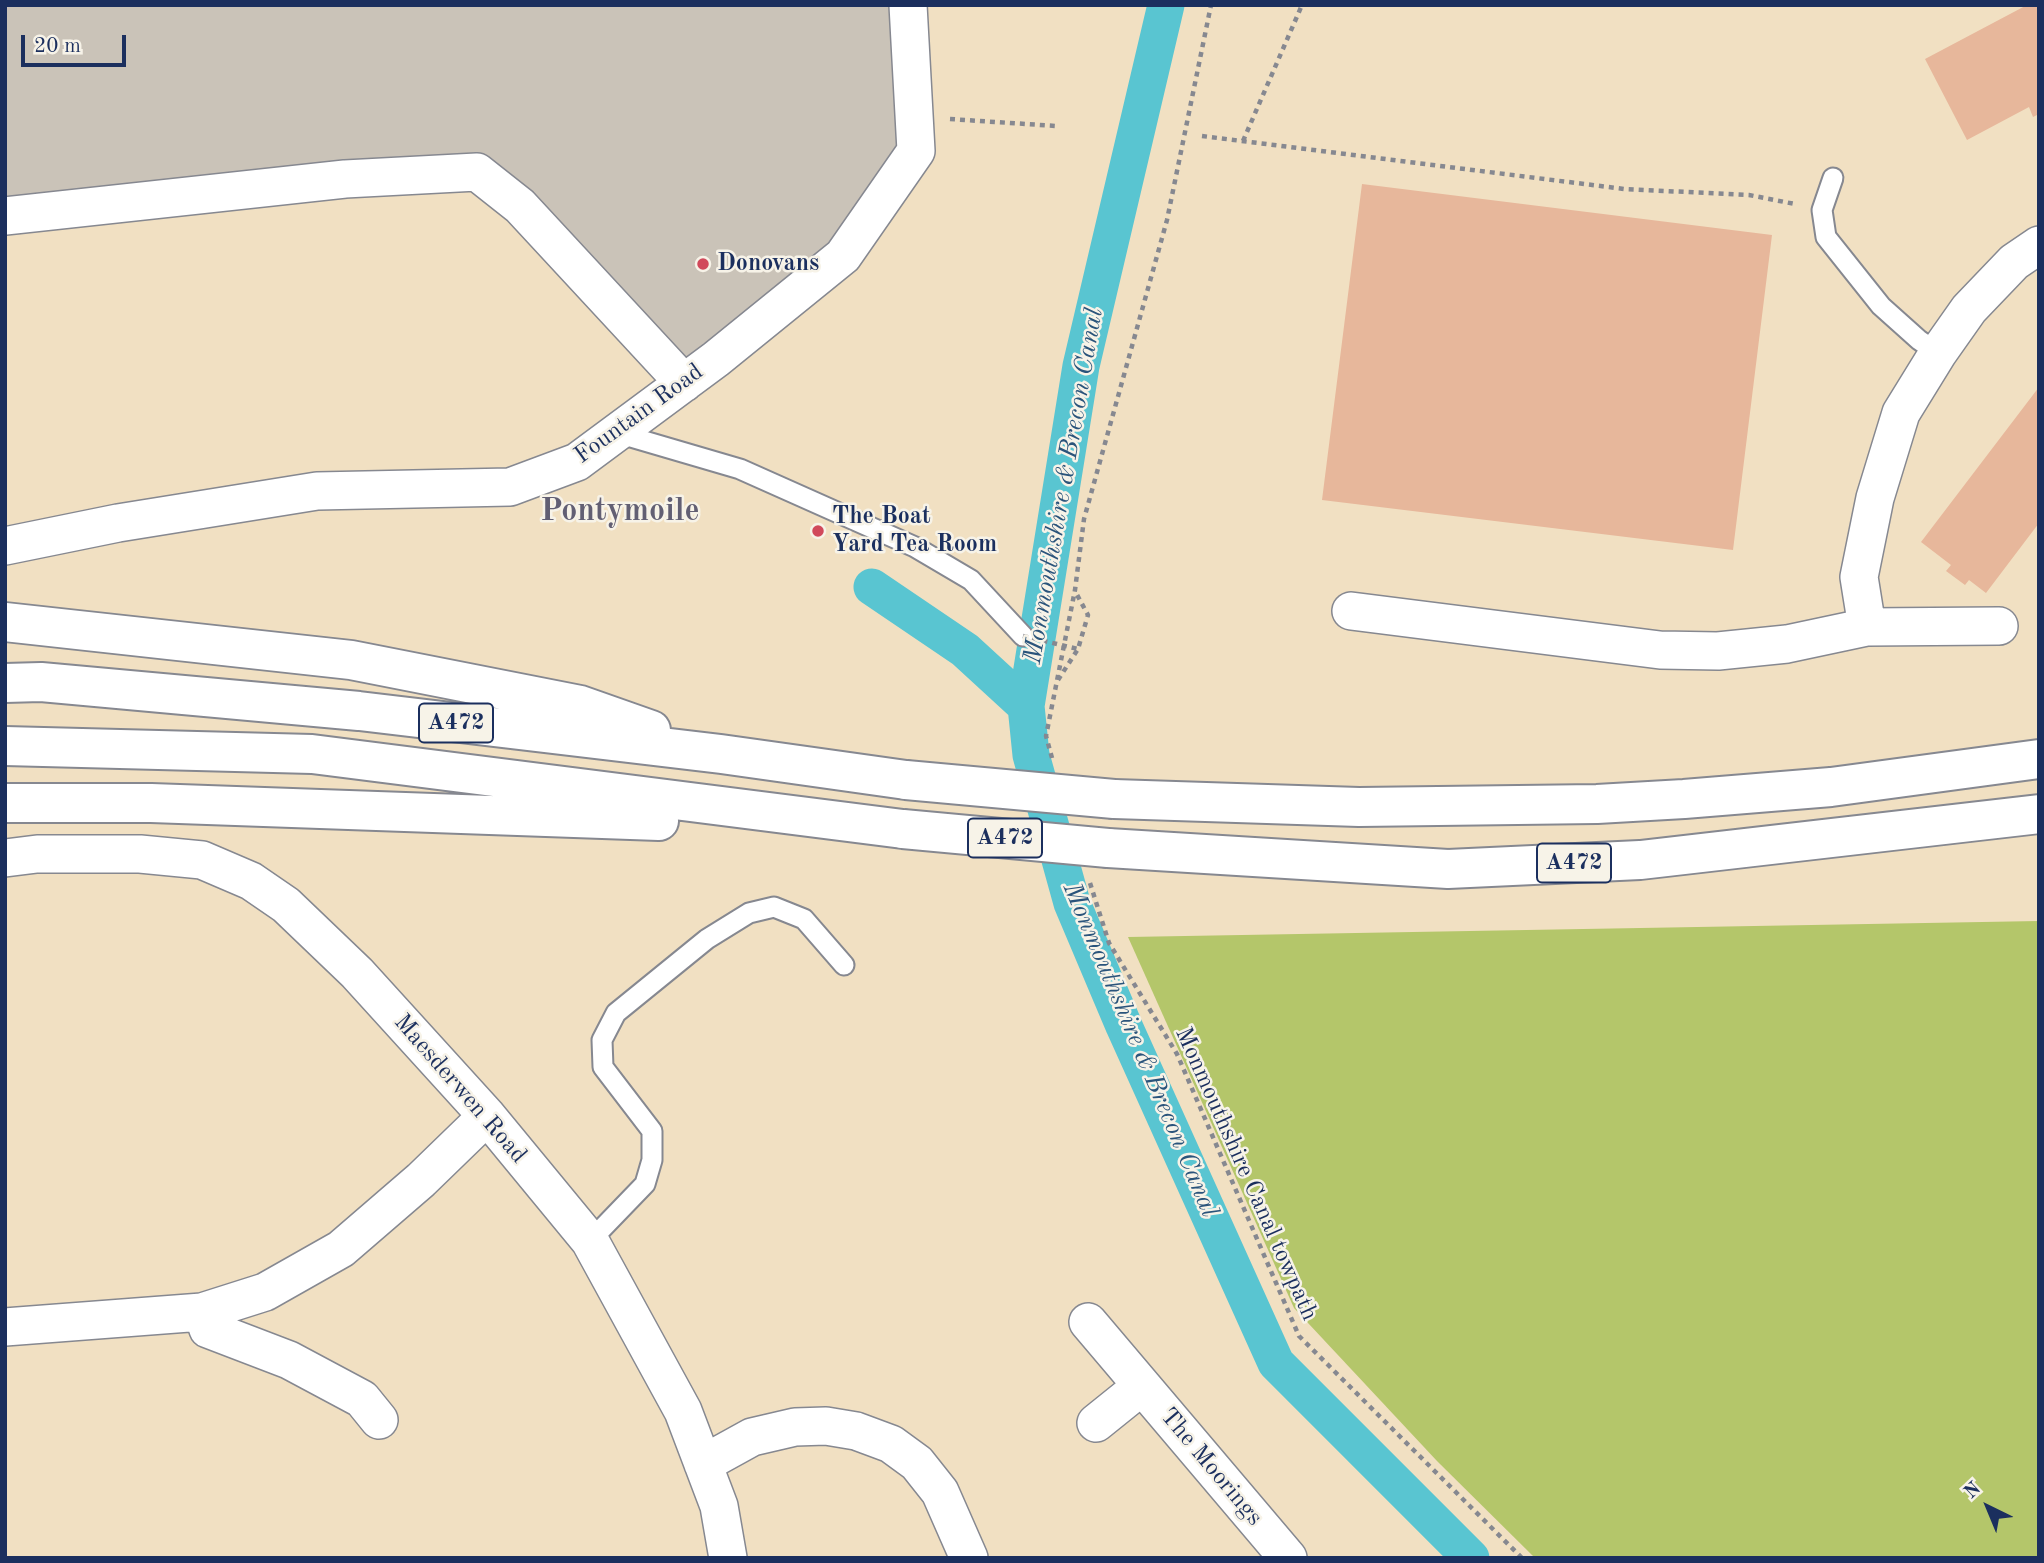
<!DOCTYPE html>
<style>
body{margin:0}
#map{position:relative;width:2044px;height:1563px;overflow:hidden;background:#f1e0c2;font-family:"Old Standard TT",serif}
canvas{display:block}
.frame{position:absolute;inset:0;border:7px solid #1b2f5e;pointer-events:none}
.north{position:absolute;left:1953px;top:1472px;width:70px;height:70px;-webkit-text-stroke:5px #f7f3e8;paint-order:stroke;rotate:317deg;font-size:19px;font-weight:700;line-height:28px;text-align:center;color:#1b2f5e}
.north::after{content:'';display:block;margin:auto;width:24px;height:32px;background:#1b2f5e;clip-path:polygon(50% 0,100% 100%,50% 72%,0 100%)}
.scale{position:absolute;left:21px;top:35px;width:105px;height:32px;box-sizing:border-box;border:4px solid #1b2f5e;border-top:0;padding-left:9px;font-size:21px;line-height:24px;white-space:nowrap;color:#1b2f5e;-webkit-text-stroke:5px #f7f3e8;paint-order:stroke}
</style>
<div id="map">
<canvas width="2044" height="1563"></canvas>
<div class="frame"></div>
<div class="north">N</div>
<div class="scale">20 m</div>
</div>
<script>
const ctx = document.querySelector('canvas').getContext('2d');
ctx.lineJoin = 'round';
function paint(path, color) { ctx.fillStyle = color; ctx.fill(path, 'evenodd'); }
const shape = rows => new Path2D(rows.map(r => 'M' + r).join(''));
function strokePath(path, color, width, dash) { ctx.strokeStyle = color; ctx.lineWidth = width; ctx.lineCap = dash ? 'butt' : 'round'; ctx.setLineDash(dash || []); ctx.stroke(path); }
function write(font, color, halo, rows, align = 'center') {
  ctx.font = font + ' "Old Standard TT",serif'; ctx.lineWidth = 5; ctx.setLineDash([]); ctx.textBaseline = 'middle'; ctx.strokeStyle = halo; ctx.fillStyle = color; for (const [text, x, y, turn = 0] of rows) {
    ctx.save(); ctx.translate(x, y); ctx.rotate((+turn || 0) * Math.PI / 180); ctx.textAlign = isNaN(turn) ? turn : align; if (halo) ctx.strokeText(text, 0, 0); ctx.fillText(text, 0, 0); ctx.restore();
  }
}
paint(shape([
 [5,5,908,5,916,151,843,256,684,383,477,172,5,216]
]), '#cac3b8');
paint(shape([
 [2039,921,2039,1558,1535,1558,1437,1461,1294,1308,1128,937]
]), '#b4c66a');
strokePath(shape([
 [1166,5,1081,366,1026,706,1031,755,1072,903,1124,1026,1276,1363,1471,1558],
 [872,587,965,650,1026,706]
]), '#59c5d1', 37);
paint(shape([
 [2027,5,2039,5,2039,114,2033,117,2029,107,1967,140,1925,59],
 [1362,184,1772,235,1733,550,1322,500],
 [2039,387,2039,523,1986,593,1969,580,1965,585,1946,571,1951,565,1921,542]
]), '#e7b79b');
const lane = shape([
 [1833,178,1822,210,1826,237,1881,306,1919,340,1938,353],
 [617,433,740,469,915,547,971,580,1023,636],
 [590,1241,645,1184,652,1160,652,1131,603,1067,602,1040,616,1013,707,939,749,913,774,907,804,919,844,965]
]);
const street = shape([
 [5,216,345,179,477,172,520,206,684,383],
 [5,546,118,523,317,491,510,487,577,462,716,359,843,256,916,151,908,5],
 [1351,611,1660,650,1718,651,1787,644,1867,627,1999,626],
 [1867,627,1859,577,1875,498,1901,413,1938,353,1969,309,2014,262,2039,245],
 [5,858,37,854,140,854,202,860,251,881,286,905,357,973,487,1116,590,1241,683,1411,719,1506,728,1558],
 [202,1312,208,1329,289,1360,362,1399,379,1420],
 [1088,1322,1288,1558],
 [5,1327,202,1312,265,1292,341,1249,421,1180,487,1116],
 [1096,1423,1142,1386],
 [703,1464,752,1437,795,1427,826,1426,856,1431,891,1444,917,1463,940,1492,969,1558]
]);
const primary = shape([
 [5,622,351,660,580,705,651,730],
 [5,683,41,682,359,711,721,754,906,780],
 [5,746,312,754,903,829],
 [1114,799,1359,807,1597,804,1684,799,1831,787,2039,759],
 [5,803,151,803,659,821],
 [1108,848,1448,869,1640,860,2039,814]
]);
strokePath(lane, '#868890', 23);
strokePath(street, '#868890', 40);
strokePath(primary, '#868890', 42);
strokePath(shape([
 [950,119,1056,126],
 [1202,136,1624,189,1749,195,1795,204],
 [1243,141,1302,5],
 [1058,680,1078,649,1088,615,1075,591],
 [1052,758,1046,736,1075,590,1084,519,1167,220,1211,5],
 [1090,883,1109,943,1177,1054,1299,1336,1522,1558]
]), '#868890', 4.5, [5, 5]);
strokePath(lane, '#fff', 19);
strokePath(street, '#fff', 37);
strokePath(primary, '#fff', 38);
const primaryBridge = shape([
 [906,780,1114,799],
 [903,829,1108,848]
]);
strokePath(primaryBridge, '#868890', 42, []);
strokePath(shape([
 [1023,636,1078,649]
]), '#868890', 4.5, [5, 5]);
strokePath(primaryBridge, '#fff', 38);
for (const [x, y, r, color] of [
 [703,264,7,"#d1495b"],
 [818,531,7,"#d1495b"]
]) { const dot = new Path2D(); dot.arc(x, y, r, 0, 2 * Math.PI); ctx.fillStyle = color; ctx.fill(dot); strokePath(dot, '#f7f3e8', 2.5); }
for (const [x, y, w] of [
 [456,723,74],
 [1005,838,74],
 [1574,863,74]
]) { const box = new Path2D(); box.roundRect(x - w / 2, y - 19.5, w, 39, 5); ctx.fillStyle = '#f7f3e8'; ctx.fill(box); strokePath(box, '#1b2f5e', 2); }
write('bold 23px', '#1b2f5e', null, [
 ["A472",456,723],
 ["A472",1005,838],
 ["A472",1574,863]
]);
write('bold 24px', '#1b2f5e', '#f7f3e8', [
 ["Donovans",717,264],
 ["The Boat",832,517],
 ["Yard Tea Room",832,545]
], 'left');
write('24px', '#1b2f5e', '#f7f3e8', [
 ["Fountain Road",639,414,-36],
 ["Maesderwen Road",460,1089,49],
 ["Monmouthshire Canal towpath",1246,1174,66],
 ["The Moorings",1211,1467,50]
]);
write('italic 26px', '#2a547b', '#f7f3e8', [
 ["Monmouthshire & Brecon Canal",1064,486,-80],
 ["Monmouthshire & Brecon Canal",1140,1050,67]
]);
write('bold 32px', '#625f73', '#f7f3e8', [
 ["Pontymoile",620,512]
]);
</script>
